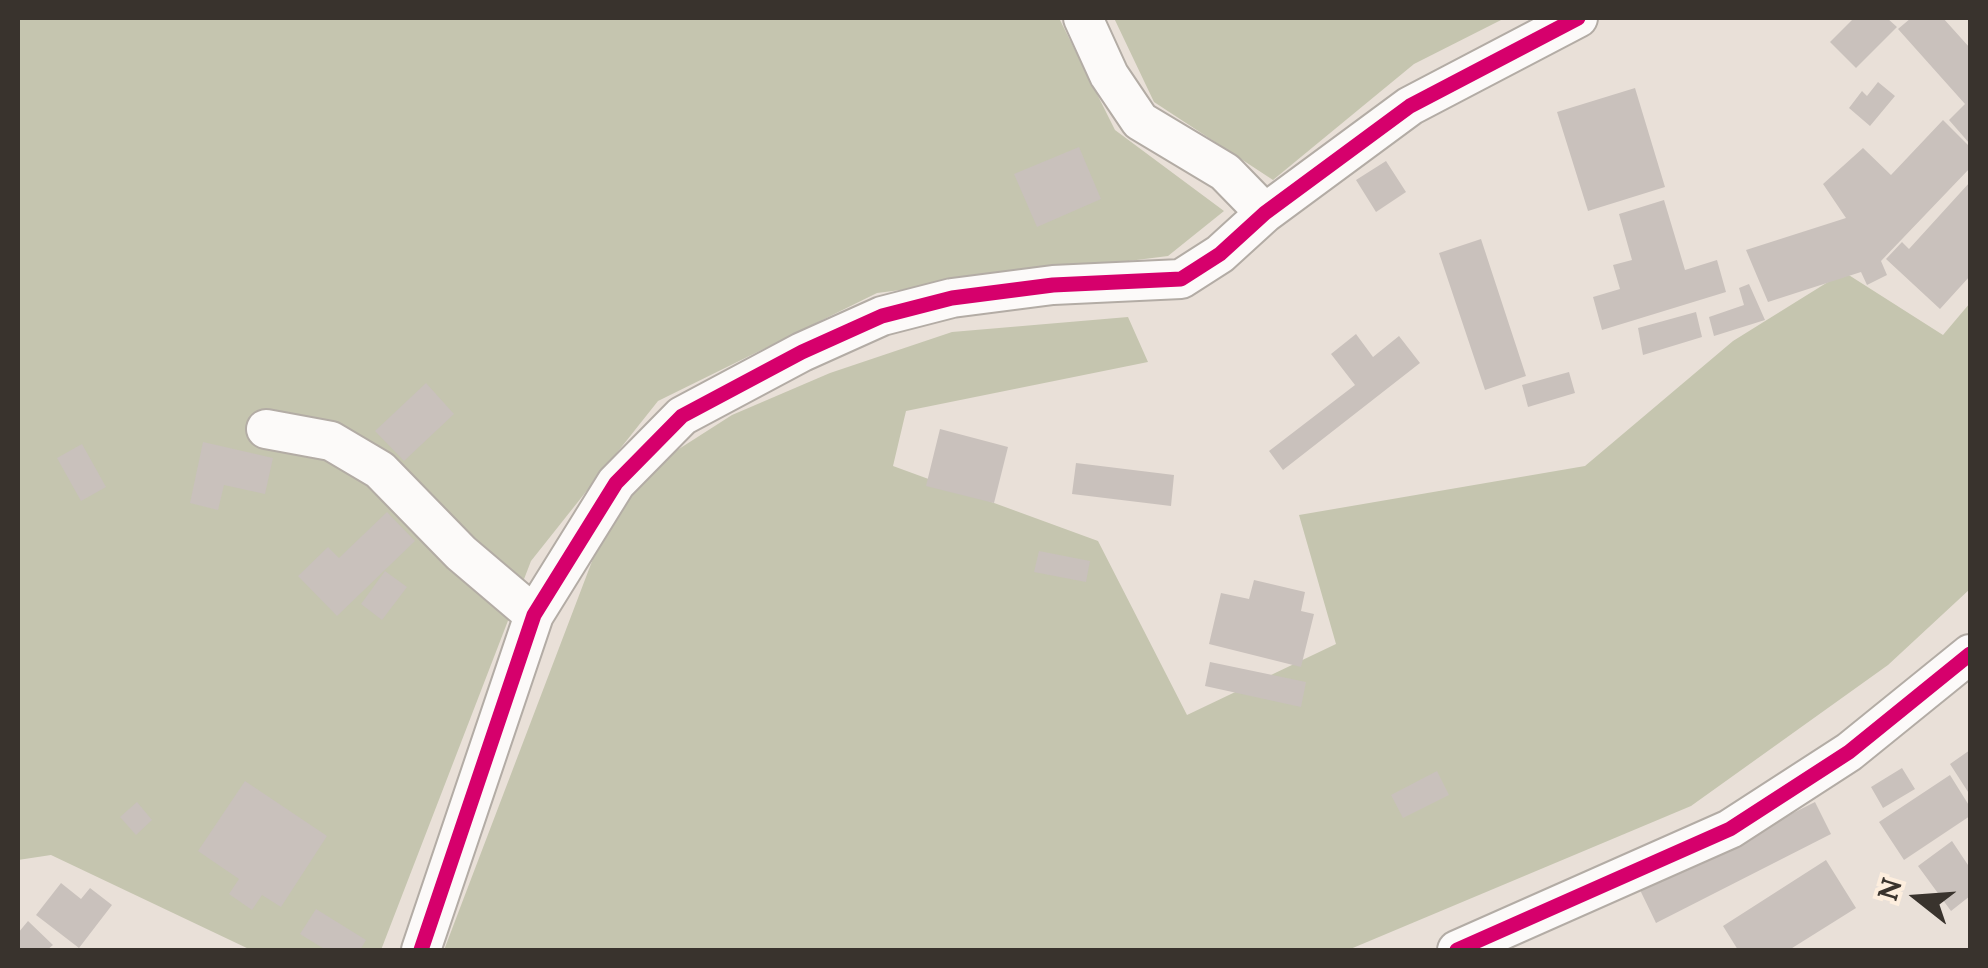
<!DOCTYPE html>
<style>
body{margin:0}
#map{position:relative;width:1988px;height:968px;overflow:hidden;background:#e9e0d8;font-family:Lora,serif}
canvas{display:block}
.frame{position:absolute;inset:0;border:20px solid #39332d;pointer-events:none}
.north{position:absolute;left:1868px;top:848px;width:100px;height:100px;-webkit-text-stroke:8px #fdeede;paint-order:stroke;rotate:287deg;font-size:28px;font-weight:700;line-height:40px;text-align:center;color:#39332d}
.north::after{content:'';display:block;margin:auto;width:35px;height:45px;background:#39332d;clip-path:polygon(50% 0,100% 100%,50% 72%,0 100%)}
</style>
<div id="map">
<canvas width="1988" height="968"></canvas>
<div class="frame"></div>
<div class="north">N</div>
</div>
<script>
const ctx = document.querySelector('canvas').getContext('2d');
ctx.lineJoin = 'round';
function paint(path, color) { ctx.fillStyle = color; ctx.fill(path, 'evenodd'); }
const shape = rows => new Path2D(rows.map(r => 'M' + r).join(''));
function strokePath(path, color, width, dash) { ctx.strokeStyle = color; ctx.lineWidth = width; ctx.lineCap = dash ? 'butt' : 'round'; ctx.setLineDash(dash || []); ctx.stroke(path); }
paint(shape([
 [18,18,1059,18,1115,130,1224,211,1168,256,877,293,658,401,531,561,381,950,251,950,51,855,18,860],
 [1114,18,1505,18,1414,64,1273,180,1154,102],
 [1844,272,1943,335,1970,303,1970,589,1888,665,1691,806,1348,950,444,950,610,514,646,470,732,415,830,373,952,332,1128,317,1148,362,906,411,893,466,1098,541,1187,715,1336,644,1299,515,1585,466,1733,341]
]), '#c5c5af');
paint(shape([
 [1854,18,1887,18,1897,27,1856,68,1830,42],
 [1911,18,1943,18,1970,48,1970,144,1949,120,1965,104,1898,29],
 [1878,82,1895,96,1870,126,1849,108,1862,91,1867,96],
 [1635,88,1665,187,1588,211,1557,112],
 [1943,120,1970,147,1970,168,1881,261,1887,275,1867,285,1861,272,1768,302,1746,250,1846,218,1823,184,1863,148,1891,175],
 [1079,147,1101,199,1037,227,1014,174],
 [1386,161,1406,192,1376,212,1356,180],
 [1970,182,1970,276,1940,309,1886,259,1902,242,1909,249],
 [1664,200,1685,270,1717,260,1726,292,1602,330,1593,297,1620,289,1613,265,1632,260,1619,214],
 [1481,239,1526,376,1485,390,1439,253],
 [1749,284,1765,320,1714,336,1709,317,1744,305,1739,288],
 [1696,312,1702,337,1643,355,1638,328],
 [1356,334,1373,357,1399,336,1420,363,1283,470,1269,451,1355,385,1331,354],
 [1569,372,1575,393,1528,407,1522,385],
 [426,383,454,414,404,461,375,431],
 [940,429,1008,447,994,503,926,486],
 [203,442,273,458,265,494,224,485,218,510,190,503],
 [82,444,106,487,81,501,57,458],
 [1076,463,1174,475,1171,506,1072,494],
 [387,512,415,541,337,616,298,576,328,547,339,558],
 [1039,551,1090,561,1086,582,1034,572],
 [385,571,407,587,382,620,361,604],
 [1254,580,1305,592,1301,611,1314,614,1301,667,1209,644,1221,593,1249,599],
 [1210,662,1306,682,1301,707,1205,686],
 [1970,750,1970,795,1950,764],
 [1902,768,1915,789,1883,808,1871,787],
 [1437,771,1449,795,1403,818,1391,795],
 [1950,775,1970,807,1970,816,1904,860,1879,822],
 [245,781,327,836,281,907,262,895,252,910,229,894,239,879,198,851],
 [137,802,152,820,136,835,120,817],
 [1815,802,1831,834,1656,923,1640,890],
 [1952,841,1970,868,1970,896,1951,911,1918,866],
 [1826,860,1856,908,1789,950,1738,950,1723,926],
 [61,883,81,899,90,888,112,905,79,948,36,915],
 [316,909,366,940,360,950,326,950,300,934],
 [28,921,53,945,47,950,18,950,18,933]
]), '#c9c1bc');
const minor = shape([
 [1083,18,1109,75,1140,121,1225,172,1265,213],
 [266,429,331,441,380,470,461,553,534,615],
 [421,950,534,615,616,483,682,416,802,352,882,316,952,298,1053,285,1181,279,1220,254,1265,213,1410,106,1578,18],
 [1457,950,1730,829,1849,752,1970,654]
]);
strokePath(minor, '#b3aca5', 42);
strokePath(minor, '#fcfaf9', 38);
strokePath(shape([
 [421,950,534,615,616,483,682,416,802,352,882,316,952,298,1053,285,1181,279,1220,254,1265,213,1410,106,1578,18],
 [1457,950,1730,829,1849,752,1970,654]
]), '#d6006c', 15);
</script>
